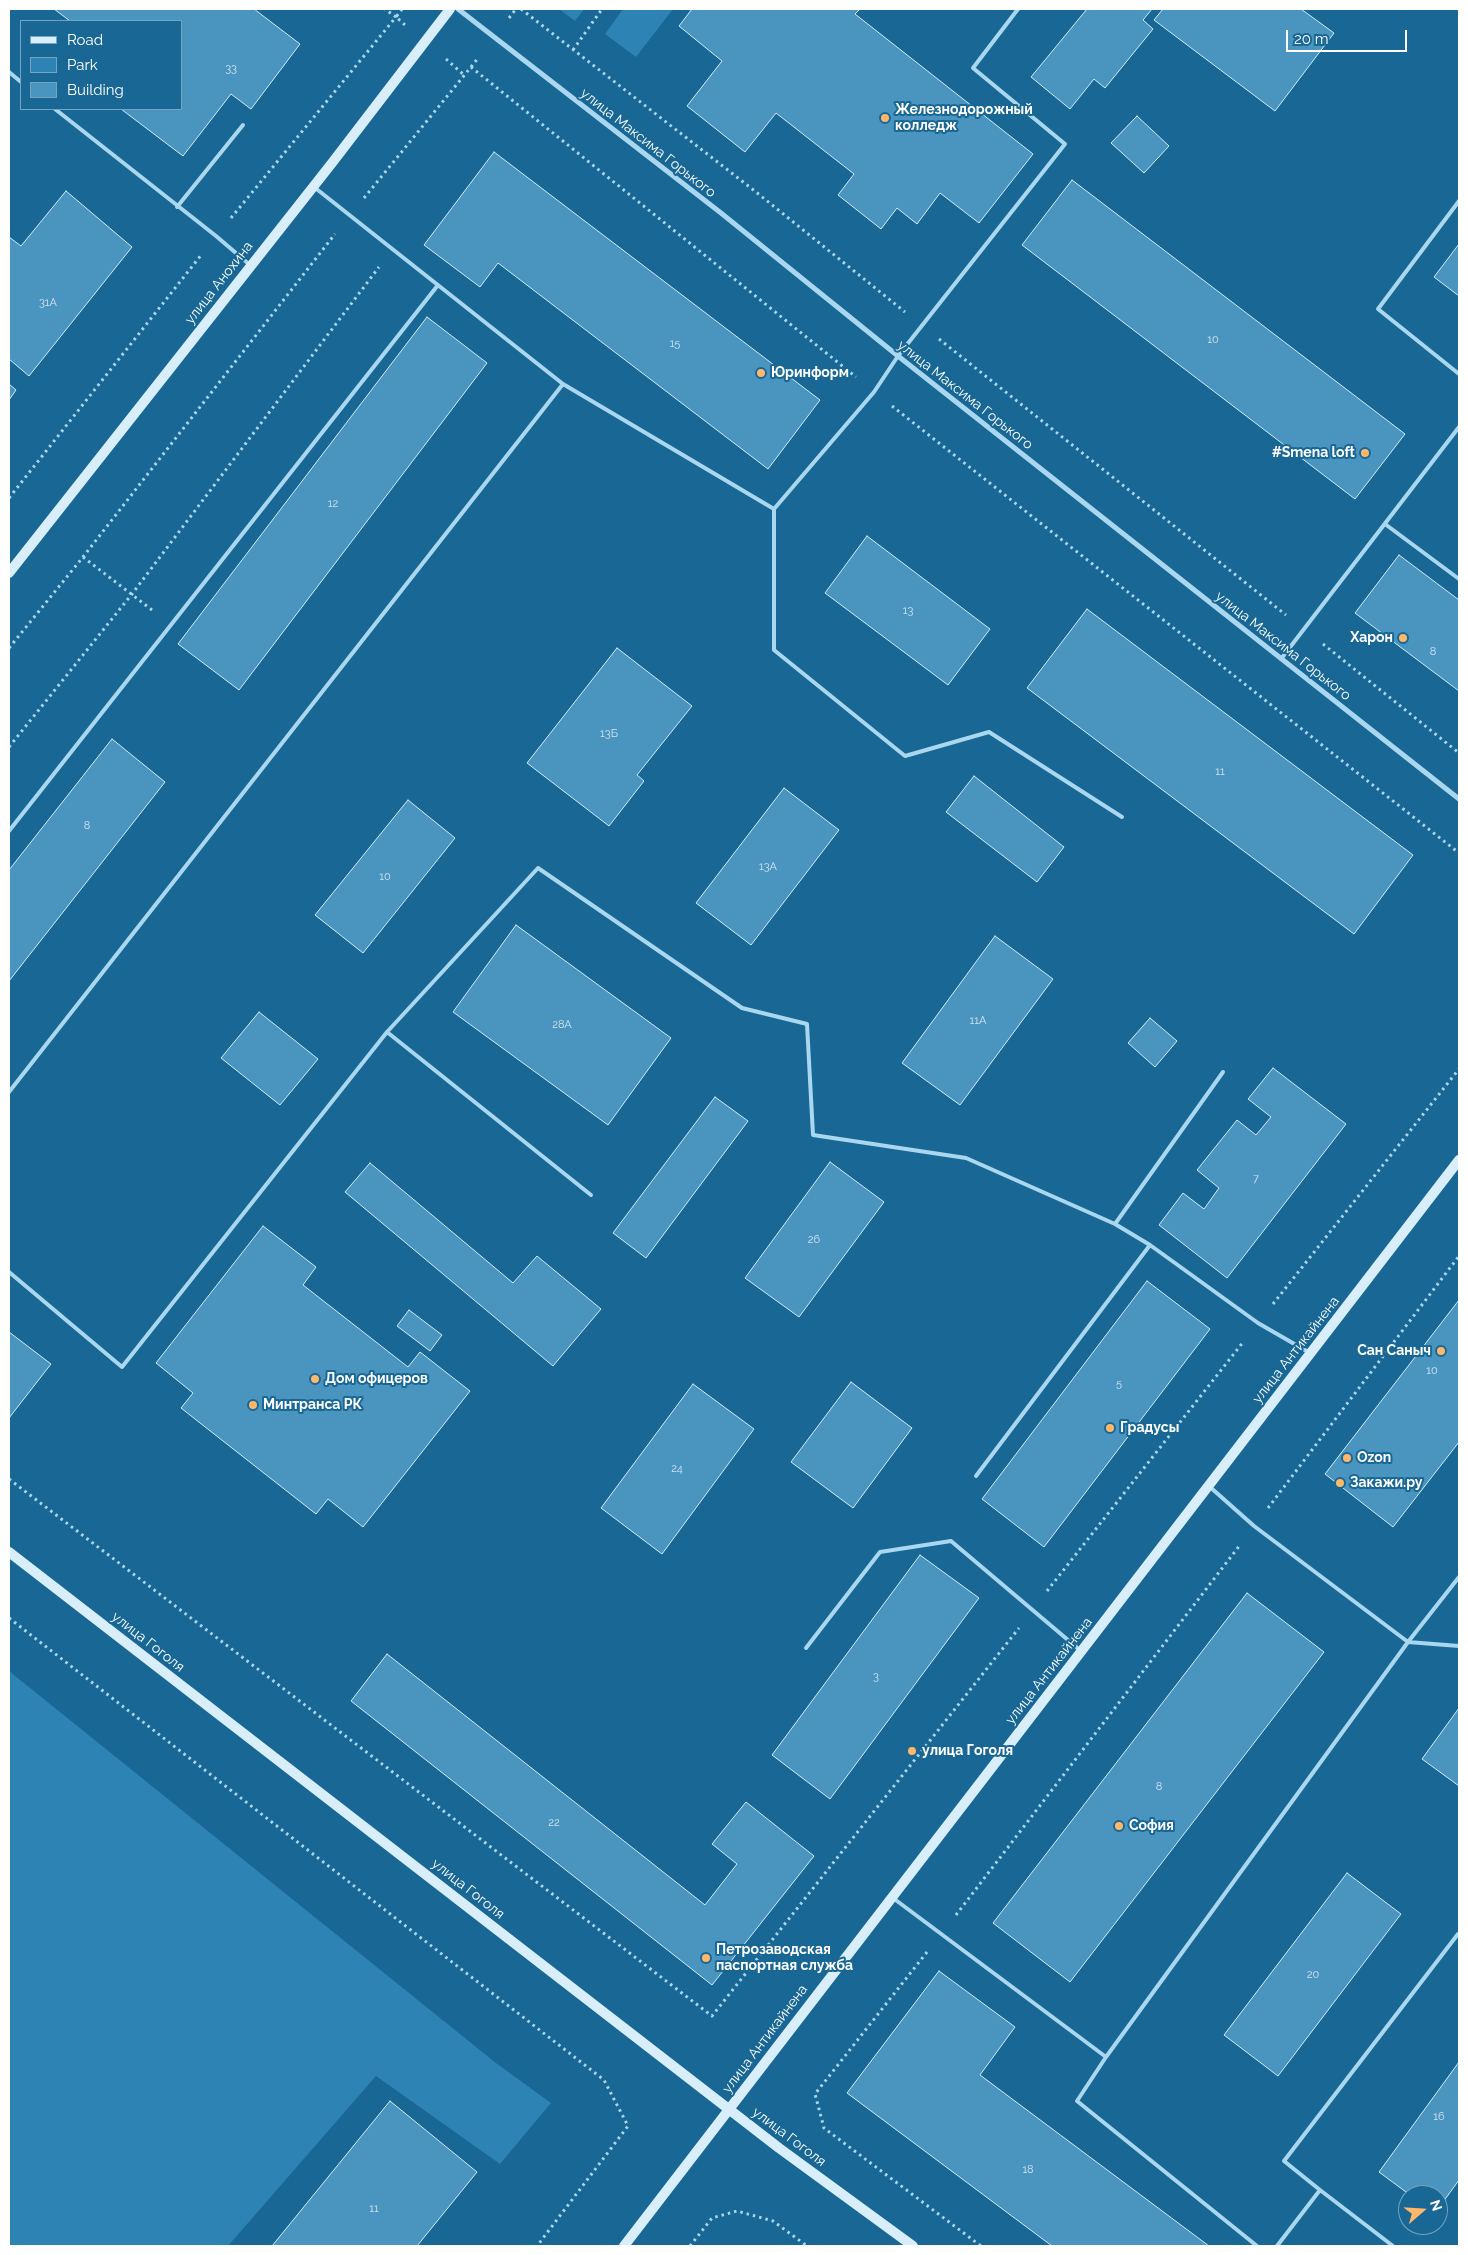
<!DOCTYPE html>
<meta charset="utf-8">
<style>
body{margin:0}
#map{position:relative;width:1468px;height:2255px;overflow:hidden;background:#186795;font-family:Raleway,sans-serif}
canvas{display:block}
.frame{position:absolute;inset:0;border:10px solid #fff;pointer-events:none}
.legend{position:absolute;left:20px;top:20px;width:162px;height:90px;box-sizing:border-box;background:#186795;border:1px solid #74a4bf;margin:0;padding:6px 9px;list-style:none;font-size:15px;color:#fff}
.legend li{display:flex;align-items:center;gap:10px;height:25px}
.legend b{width:25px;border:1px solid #74a4bf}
.north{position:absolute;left:1398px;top:2185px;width:50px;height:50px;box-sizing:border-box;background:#186795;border:1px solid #74a4bf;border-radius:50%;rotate:71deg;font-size:14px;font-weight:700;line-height:20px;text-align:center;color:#fff}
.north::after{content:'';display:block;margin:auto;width:18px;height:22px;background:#ffb769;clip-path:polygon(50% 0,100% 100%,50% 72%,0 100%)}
.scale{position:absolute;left:1286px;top:30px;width:121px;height:22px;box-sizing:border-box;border:2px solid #fff;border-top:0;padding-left:6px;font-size:15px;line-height:18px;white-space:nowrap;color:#fff;-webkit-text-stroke:4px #186795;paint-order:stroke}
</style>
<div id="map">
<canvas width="1468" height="2255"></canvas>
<div class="frame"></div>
<ul class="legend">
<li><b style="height:6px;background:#d8eefb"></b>Road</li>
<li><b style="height:14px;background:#2c83b4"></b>Park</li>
<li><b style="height:14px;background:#4a94c0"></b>Building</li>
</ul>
<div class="north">N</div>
<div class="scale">20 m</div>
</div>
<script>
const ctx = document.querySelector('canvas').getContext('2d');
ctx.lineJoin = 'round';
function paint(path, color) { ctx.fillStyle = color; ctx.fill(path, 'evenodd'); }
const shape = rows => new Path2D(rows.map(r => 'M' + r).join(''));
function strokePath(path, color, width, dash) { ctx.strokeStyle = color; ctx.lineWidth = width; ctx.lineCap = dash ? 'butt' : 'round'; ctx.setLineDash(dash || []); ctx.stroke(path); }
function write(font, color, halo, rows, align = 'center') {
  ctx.font = font + ' Raleway,sans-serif'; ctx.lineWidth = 4; ctx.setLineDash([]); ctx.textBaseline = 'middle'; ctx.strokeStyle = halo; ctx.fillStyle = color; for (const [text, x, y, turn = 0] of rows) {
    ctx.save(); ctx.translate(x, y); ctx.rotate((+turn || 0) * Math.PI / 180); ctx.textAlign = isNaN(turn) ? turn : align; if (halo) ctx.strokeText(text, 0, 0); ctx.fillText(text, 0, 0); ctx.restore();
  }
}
paint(shape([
 [559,9,584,9,575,21],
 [623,9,673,9,636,57,605,34],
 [9,1671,496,2063,551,2103,500,2164,376,2076,228,2246,9,2246]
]), '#2c83b4');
const building = shape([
 [54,9,254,9,300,44,251,109,231,94,183,156,121,109,181,109,181,21,70,21,54,9],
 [692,9,860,9,855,14,1033,154,979,223,940,193,917,224,897,208,881,229,838,195,854,174,776,113,745,152,687,106,722,61,679,26,692,9],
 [1087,9,1152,9,1143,20,1153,29,1105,88,1094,79,1070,109,1031,77,1087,9],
 [1163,9,1301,9,1334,33,1275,111,1154,20,1163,9],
 [1137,116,1169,146,1144,173,1111,143,1137,116],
 [494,152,820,400,768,469,498,263,480,287,424,245,494,152],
 [1072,180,1405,434,1355,499,1022,245,1072,180],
 [66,191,132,247,29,376,9,359,9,237,21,246,66,191],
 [1459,244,1459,296,1434,277,1459,244],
 [427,317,487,363,239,690,178,644,427,317],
 [9,384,16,390,9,400,9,384],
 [867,536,990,629,948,685,825,593,867,536],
 [1399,555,1459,600,1459,691,1355,613,1399,555],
 [1087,609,1413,855,1354,934,1027,688,1087,609],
 [617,648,692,706,637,775,644,781,609,826,527,763,617,648],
 [112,739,165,782,9,981,9,870,112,739],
 [974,776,1064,847,1037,882,946,812,974,776],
 [784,788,839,830,751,945,696,903,784,788],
 [408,800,455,838,363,953,315,915,408,800],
 [516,925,671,1038,608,1125,453,1012,516,925],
 [995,936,1053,979,960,1105,902,1063,995,936],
 [259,1012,318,1059,280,1105,221,1058,259,1012],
 [1150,1018,1177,1041,1155,1067,1128,1043,1150,1018],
 [1273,1068,1346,1124,1227,1278,1159,1225,1183,1193,1204,1209,1219,1188,1197,1170,1237,1120,1256,1135,1271,1117,1248,1099,1273,1068],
 [715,1097,748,1121,646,1258,613,1233,715,1097],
 [830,1162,884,1202,799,1317,745,1278,830,1162],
 [370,1163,513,1283,537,1256,601,1309,553,1366,345,1192,370,1163],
 [263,1226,316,1267,303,1285,408,1367,420,1352,470,1391,363,1527,328,1499,316,1514,181,1408,193,1393,156,1363,263,1226],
 [1147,1281,1210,1329,1044,1547,982,1499,1147,1281],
 [1459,1300,1459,1442,1393,1527,1325,1474,1459,1300],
 [409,1310,442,1335,430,1351,397,1326,409,1310],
 [9,1332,51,1364,9,1418,9,1332],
 [851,1382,912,1428,853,1508,791,1462,851,1382],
 [693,1384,754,1429,662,1554,601,1508,693,1384],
 [920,1555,979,1598,830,1799,772,1755,920,1555],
 [1247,1593,1324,1652,1070,1982,993,1923,1247,1593],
 [387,1654,705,1905,737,1864,712,1844,746,1802,814,1856,712,1985,351,1701,387,1654],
 [1459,1708,1459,1786,1422,1759,1459,1708],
 [1347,1873,1401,1914,1278,2076,1224,2035,1347,1873],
 [939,1971,1015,2027,980,2075,1209,2246,1052,2246,847,2093,939,1971],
 [1459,2062,1459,2180,1438,2209,1438,2195,1410,2195,1379,2172,1459,2062],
 [390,2101,477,2172,417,2246,272,2246,390,2101]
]);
paint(building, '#4a94c0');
strokePath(building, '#d1ecfb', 1);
strokePath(shape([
 [402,9,396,17,405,25],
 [521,9,756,192,905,312],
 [509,18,516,9],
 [573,50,602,9],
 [446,59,464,75],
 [471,67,479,57],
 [364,198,471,67,856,377],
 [231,218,396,17,385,9],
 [939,339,1286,615],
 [892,406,1459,853],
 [9,498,202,254],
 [83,557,152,610],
 [1323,644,1459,753],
 [9,648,83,557,335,234],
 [9,747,132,594,379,267],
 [1273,1304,1459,1069],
 [9,1479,712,2016,1019,1628],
 [1268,1508,1459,1256],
 [1047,1591,1244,1341],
 [9,1618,604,2080,628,2126,537,2246],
 [956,1915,1240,1545],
 [927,1952,815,2094,824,2128,981,2246],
 [690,2246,712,2218,737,2211,773,2221,807,2246]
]), '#aad7f0', 3, [2.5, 4]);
strokePath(shape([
 [9,72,21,82],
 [55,109,216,236,250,265],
 [1459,201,1378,309,1459,374],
 [177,207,243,125],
 [563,384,774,509,774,650,905,756,989,732,1122,817],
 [774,509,874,392,898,356,1065,144,973,68,1018,9],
 [1385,524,1459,579],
 [1281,659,1459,427],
 [9,831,438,285],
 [387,1032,591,1195],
 [9,1092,563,384,314,187],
 [1115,1224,1223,1072],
 [9,1272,122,1367,387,1032,538,868,742,1008,807,1024,813,1135,966,1158,1115,1224,1150,1245,1258,1323,1310,1353],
 [976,1476,1150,1245],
 [1459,1577,1408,1642,1459,1646],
 [806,1648,880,1552,951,1541,1081,1651],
 [893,1898,1106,2057,1408,1642,1254,1526,1210,1487],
 [1106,2057,1077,2101,1257,2246],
 [1320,2190,1393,2246],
 [1277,2246,1320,2190,1284,2161,1458,1934,1459,1935]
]), '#aad7f0', 4);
strokePath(shape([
 [458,9,721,213,898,356,1459,799]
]), '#aad7f0', 5);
strokePath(shape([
 [9,573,332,163,450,9],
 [9,1552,779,2148,913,2246],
 [624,2246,1459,1160]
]), '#d8eefb', 10);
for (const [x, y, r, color] of [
 [885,118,5,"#ffb769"],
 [761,373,5,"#ffb769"],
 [1365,453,5,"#ffb769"],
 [1403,638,5,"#ffb769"],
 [1441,1351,5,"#ffb769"],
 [315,1379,5,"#ffb769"],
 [253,1405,5,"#ffb769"],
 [1110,1428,5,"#ffb769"],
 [1347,1458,5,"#ffb769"],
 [1340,1483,5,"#ffb769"],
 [912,1751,5,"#ffb769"],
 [1119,1826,5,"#ffb769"],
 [706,1958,5,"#ffb769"]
]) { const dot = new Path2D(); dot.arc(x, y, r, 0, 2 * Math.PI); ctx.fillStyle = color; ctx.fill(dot); strokePath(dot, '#186795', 2); }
write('11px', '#d2e4ef', null, [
 ["33",231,69],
 ["31А",48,303],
 ["10",1213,340],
 ["15",675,344],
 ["12",333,504],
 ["13",908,611],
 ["8",1433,652],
 ["13Б",609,734],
 ["11",1220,772],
 ["8",87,826],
 ["13А",768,867],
 ["10",385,877],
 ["11А",978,1021],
 ["28А",562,1025],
 ["7",1256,1179],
 ["26",814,1240],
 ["10",1432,1371],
 ["5",1119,1384],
 ["24",677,1469],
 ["3",876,1677],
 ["8",1159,1787],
 ["22",554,1823],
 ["20",1313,1975],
 ["16",1439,2117],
 ["18",1028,2170],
 ["11",374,2209]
]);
write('bold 14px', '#fff', '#186795', [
 ["Железнодорожный",895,110],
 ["колледж",895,126],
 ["Юринформ",771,373],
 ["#Smena loft",1355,453,"right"],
 ["Харон",1393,638,"right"],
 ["Сан Саныч",1431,1351,"right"],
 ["Дом офицеров",325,1379],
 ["Минтранса РК",263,1405],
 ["Градусы",1120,1428],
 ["Ozon",1357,1458],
 ["Закажи.ру",1350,1483],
 ["улица Гоголя",922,1751],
 ["София",1129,1826],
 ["Петрозаводская",716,1950],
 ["паспортная служба",716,1966]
], 'left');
write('14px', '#fff', '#186795', [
 ["улица Максима Горького",648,143,38],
 ["улица Анохина",219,283,-52],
 ["улица Максима Горького",965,395,38],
 ["улица Максима Горького",1283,646,38],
 ["улица Антикайнена",1296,1350,-52],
 ["улица Гоголя",148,1642,38],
 ["улица Антикайнена",1049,1671,-52],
 ["улица Гоголя",468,1889,38],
 ["улица Антикайнена",765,2039,-53],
 ["улица Гоголя",789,2137,37]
]);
</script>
